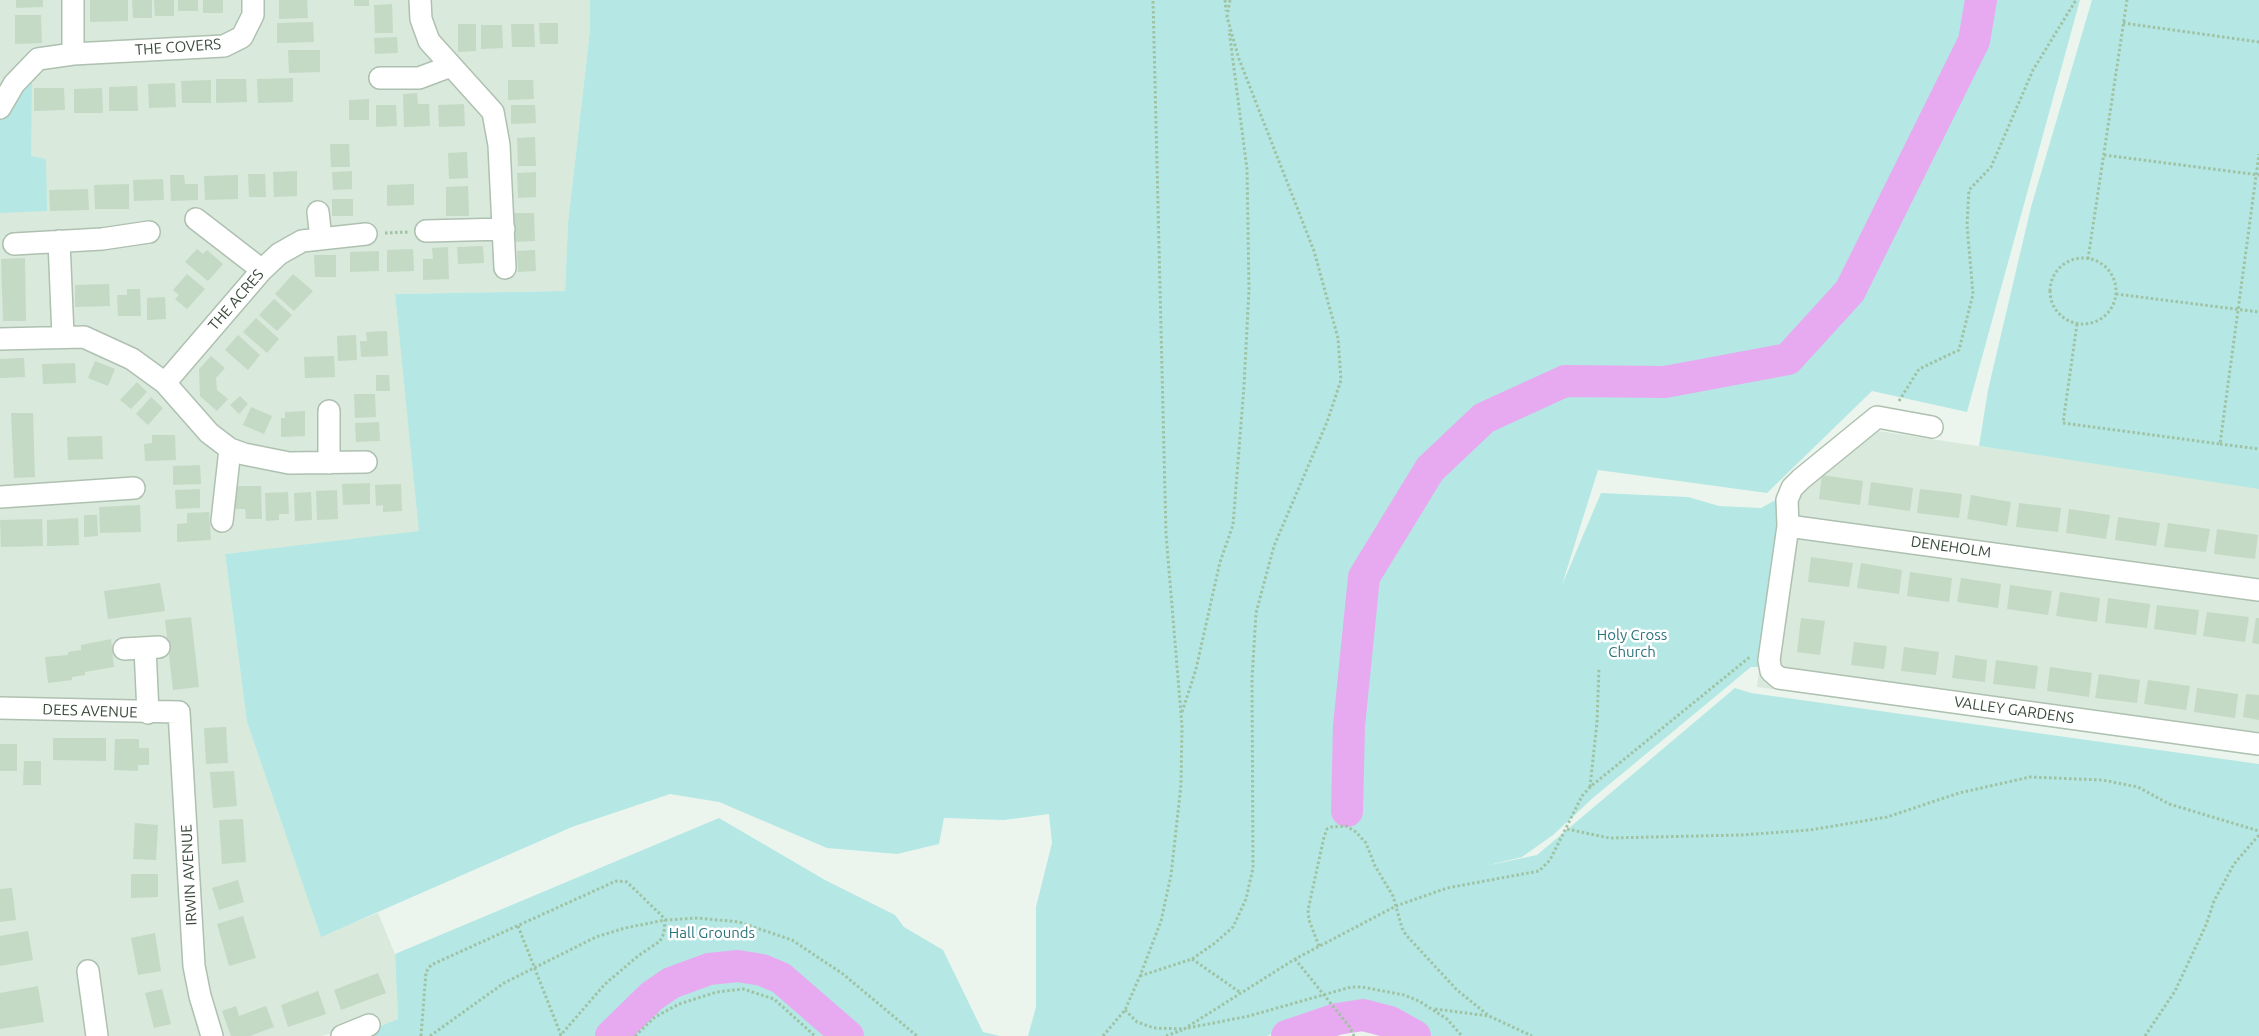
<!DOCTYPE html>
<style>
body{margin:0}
canvas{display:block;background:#ebf5ed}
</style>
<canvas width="2259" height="1036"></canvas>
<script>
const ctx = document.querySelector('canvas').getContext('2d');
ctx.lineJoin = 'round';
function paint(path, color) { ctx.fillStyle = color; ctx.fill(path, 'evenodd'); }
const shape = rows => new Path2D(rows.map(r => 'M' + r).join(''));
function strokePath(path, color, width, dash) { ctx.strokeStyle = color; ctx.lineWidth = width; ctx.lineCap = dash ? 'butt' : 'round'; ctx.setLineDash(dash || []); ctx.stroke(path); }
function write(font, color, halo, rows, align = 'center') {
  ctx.font = font + ' Ubuntu,sans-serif'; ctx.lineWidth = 5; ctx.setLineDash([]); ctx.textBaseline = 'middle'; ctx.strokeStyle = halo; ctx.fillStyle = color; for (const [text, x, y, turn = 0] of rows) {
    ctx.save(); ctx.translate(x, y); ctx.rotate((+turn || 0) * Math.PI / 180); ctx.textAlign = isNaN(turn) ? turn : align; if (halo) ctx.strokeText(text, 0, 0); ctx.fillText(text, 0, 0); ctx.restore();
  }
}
paint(shape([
 [0,0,590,0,590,30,568,223,565,291,395,294,420,532,225,554,247,722,321,936,378,913,395,954,398,1019,373,1029,365,1022,322,1036,0,1036],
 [1851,427,2259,488,2259,756,1757,687,1783,479]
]), '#d9e9dc');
paint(shape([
 [590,0,2080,0,1967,412,1872,391,1767,493,1598,470,1562,585,1601,493,1688,497,1719,506,1761,508,1781,497,1760,667,1751,667,1594,797,1553,835,1522,857,1485,866,1537,855,1735,688,1751,693,2259,764,2259,1036,1431,1036,1413,1023,1390,1013,1369,1007,1349,1007,1311,1018,1267,1036,1028,1036,1036,1007,1036,907,1052,843,1049,814,1004,820,944,818,939,844,897,854,827,848,719,802,670,794,572,827,321,937,247,722,225,554,419,531,395,294,565,291,568,223,590,30],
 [2092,0,2259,0,2259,489,1979,446,1988,390,2031,207],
 [32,70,31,156,46,159,47,211,0,213,0,119],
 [719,818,825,880,895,915,904,927,943,950,983,1032,1000,1036,355,1036,398,1019,395,954]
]), '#b5e8e4');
strokePath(shape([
 [1347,811,1349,726,1364,577,1430,469,1484,418,1565,381,1665,382,1788,359,1850,291,1974,41,1981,0],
 [611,1036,652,996,671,983,709,969,738,966,762,970,781,978,848,1036],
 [1287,1036,1337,1019,1363,1015,1390,1022,1415,1036]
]), '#e7aaf0', 32);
paint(shape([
 [16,0,43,0,43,7,16,8],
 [90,0,128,0,128,21,90,22],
 [132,0,152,0,152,18,133,18],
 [154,0,174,0,174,16,155,16],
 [178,0,198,0,198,11,178,11],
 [203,0,223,0,223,13,203,13],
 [279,0,307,0,308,18,279,19],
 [354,0,369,0,369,6,354,6],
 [392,4,393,33,375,33,374,5],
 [15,15,41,15,42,43,15,44],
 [313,22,314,42,277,43,277,23],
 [539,23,558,23,558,44,540,44],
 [458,24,476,24,476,51,458,52],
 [511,24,534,24,535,47,512,47],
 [481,25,502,25,503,48,481,49],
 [397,37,398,53,375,54,374,38],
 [288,50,320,50,320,72,289,73],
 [293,78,293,102,258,103,257,79],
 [216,79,246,79,247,102,216,103],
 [211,80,211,103,182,103,181,81],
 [508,80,533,80,534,99,508,100],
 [175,83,176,107,149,108,148,84],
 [137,86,138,111,109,111,109,87],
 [34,88,64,88,65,110,34,111],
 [102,88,103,113,74,113,74,89],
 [417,93,418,104,429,104,430,126,404,127,403,94],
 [369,99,369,120,349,120,349,100],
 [464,104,465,126,439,127,438,105],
 [376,105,396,105,397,126,376,127],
 [511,105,535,105,536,123,511,124],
 [535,137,536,166,518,166,517,138],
 [330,144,349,144,350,167,331,167],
 [467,152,468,178,449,179,448,153],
 [297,171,297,196,274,197,273,172],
 [352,171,352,189,333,190,332,172],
 [536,172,536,197,518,198,517,173],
 [248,174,265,174,266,197,249,197],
 [170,175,184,175,185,184,198,184,198,200,171,201],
 [238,175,238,199,205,200,204,176],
 [163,179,164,200,134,201,133,180],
 [129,184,129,209,95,209,94,185],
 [414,184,414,205,387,206,387,185],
 [468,186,469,216,446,216,446,187],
 [88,189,89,210,50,211,49,190],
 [332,199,353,199,353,216,332,216],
 [513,213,534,213,535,241,514,242],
 [483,246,484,263,458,264,457,247],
 [448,247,449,279,423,280,423,259,433,259,432,248],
 [197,249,203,254,207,250,223,264,208,281,185,262],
 [413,249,414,271,387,272,387,250],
 [535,250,536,271,518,272,517,251],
 [379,251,379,271,350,272,350,252],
 [314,255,336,255,336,277,315,277],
 [25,258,26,321,3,321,1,259],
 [187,274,205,289,187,309,175,299,179,295,173,290],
 [293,274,313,291,294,311,275,294],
 [109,284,110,306,75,307,75,285],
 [127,289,140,289,141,316,118,316,117,295,127,295],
 [165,297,166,319,147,320,147,298],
 [274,299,292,315,277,331,259,315],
 [256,318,279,339,267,353,243,332],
 [387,331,388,356,361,357,360,341,367,341,366,332],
 [238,335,260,355,248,370,225,350],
 [356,335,357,360,338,361,337,336],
 [211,356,225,368,216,378,217,390,228,399,217,411,200,396,199,369],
 [334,356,335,377,305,378,304,357],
 [24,358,25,377,0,378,0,359],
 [95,361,115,369,108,386,88,378],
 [75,363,76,383,43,384,42,364],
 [376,375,389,375,390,391,376,391],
 [137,382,147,392,131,409,120,400],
 [354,394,375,394,376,417,355,418],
 [240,396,248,404,239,414,230,405],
 [151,397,163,408,148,425,136,414],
 [251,407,272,416,264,434,243,425],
 [305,411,305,436,281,437,281,418,285,418,285,412],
 [11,413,33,413,35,477,14,478],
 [379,422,380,441,356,442,355,423],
 [152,435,175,435,176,460,145,461,144,444,152,443],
 [102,436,103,459,68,460,67,437],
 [200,465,201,484,173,485,173,466],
 [1822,475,1863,481,1860,505,1819,499],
 [1871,482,1913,488,1910,511,1868,505],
 [370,483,370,504,343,505,342,484],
 [401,484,402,511,383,512,383,505,376,506,375,485],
 [233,486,261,486,262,519,246,519,245,509,234,509],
 [200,489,200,508,176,509,175,490],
 [1920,489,1962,494,1959,518,1917,513],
 [337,490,338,519,317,520,316,491],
 [288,492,289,514,279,514,279,520,266,521,265,493],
 [311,492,312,520,295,521,294,493],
 [1971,495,2011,502,2007,526,1967,519],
 [2019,503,2061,508,2058,532,2016,527],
 [140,505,141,532,100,533,99,507],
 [2069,509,2110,515,2106,539,2066,533],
 [209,512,211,540,177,542,177,524,187,523,187,513],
 [84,515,97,515,98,536,84,537],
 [2118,517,2160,523,2156,546,2115,540],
 [78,518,79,545,47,546,47,520],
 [42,519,43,546,1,547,0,520],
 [2168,523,2210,529,2206,552,2164,547],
 [2217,529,2258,535,2255,559,2214,554],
 [1811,557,1853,563,1849,587,1808,582],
 [1861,563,1902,570,1899,594,1857,588],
 [1910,572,1952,578,1949,602,1907,596],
 [1961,578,2001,584,1998,608,1957,602],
 [160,583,165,611,108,619,104,591],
 [2010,585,2052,591,2048,615,2007,609],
 [2060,592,2100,598,2097,622,2056,616],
 [2108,598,2150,604,2147,628,2105,623],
 [2157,605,2199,610,2196,635,2154,629],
 [2207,612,2249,617,2245,642,2203,636],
 [191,617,199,687,173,690,165,620],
 [1801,618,1825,621,1820,655,1797,652],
 [2256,618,2259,618,2259,644,2252,643],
 [111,639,114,667,85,672,85,675,72,677,72,680,48,683,45,657,68,655,68,652,81,650,81,645],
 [1854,642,1887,646,1884,669,1851,665],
 [1904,647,1939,652,1936,675,1901,671],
 [1955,655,1987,660,1985,682,1952,678],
 [1996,660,2038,666,2035,689,1993,684],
 [2050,667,2092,673,2089,697,2047,691],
 [2099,674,2140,680,2137,703,2095,698],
 [2148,680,2190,686,2186,710,2144,704],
 [2197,688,2238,694,2235,718,2194,712],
 [2246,694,2259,695,2259,720,2243,717],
 [226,727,228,763,206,764,204,728],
 [53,738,106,738,106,761,53,760],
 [115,739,139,739,139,748,149,748,149,765,138,765,138,771,114,770],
 [0,744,17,744,17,771,0,771],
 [24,761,41,761,41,785,23,785],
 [234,771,237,806,213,808,210,772],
 [243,819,246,862,222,864,219,820],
 [135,823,158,825,156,860,133,859],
 [131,874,158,874,158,897,131,898],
 [238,880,244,902,219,910,212,888],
 [12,888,16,920,0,922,0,889],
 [243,916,256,958,229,966,217,924],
 [28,931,33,960,0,966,0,936],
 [155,933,161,971,138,975,131,938],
 [378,973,386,993,341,1010,334,990],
 [38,986,44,1022,0,1029,0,993],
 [162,989,171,1024,154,1028,145,993],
 [318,991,326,1014,288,1027,281,1005],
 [236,1006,239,1016,266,1006,274,1027,250,1036,231,1036,222,1011]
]), '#c4dac5');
const minor = shape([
 [73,0,73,54],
 [420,0,421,19,429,41,493,112,499,145,505,268],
 [380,78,419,78,451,66],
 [0,108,14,84,38,59,73,54,224,46,242,37,253,15,253,0],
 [318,212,321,239],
 [196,219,262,270],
 [426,231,504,229],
 [59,241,63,336],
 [14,244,102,239,149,232],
 [0,339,84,337,132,359,165,383,209,433,230,449,244,454,289,463,366,462],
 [165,383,262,270,279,254,302,241,366,234],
 [329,411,329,463],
 [0,497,134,488],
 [222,521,230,449],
 [1788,526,1787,500,1792,488,1801,479,1877,417,1932,427],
 [2259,590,1788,526,1769,660,1771,671,1779,678,2259,744],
 [145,648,148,713],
 [124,649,159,647],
 [0,708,179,712,194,966,200,996,212,1036],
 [88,971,97,1036],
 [342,1036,369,1025]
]);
strokePath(minor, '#aec1b0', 24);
strokePath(shape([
 [1225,0,1226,11],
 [2123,23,2259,42],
 [2104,155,2259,175],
 [385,233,408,232],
 '2050 291a33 33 0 1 1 66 0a33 33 0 1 1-66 0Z',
 [2088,259,2127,0],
 [2116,294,2259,312],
 [2077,324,2063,423,2220,444,2259,154],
 [1899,401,1919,369,1959,350,1973,294,1967,225,1969,190,1991,167,2033,70,2076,0],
 [2220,444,2259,449],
 [1182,712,1196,669,1220,562,1233,525,1244,386,1249,290,1247,169,1229,30],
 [1590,787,1597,722,1599,668],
 [1567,829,1609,838,1741,835,1810,830,1887,817,1959,793,2030,777,2102,780,2138,787,2169,804,2259,831],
 [518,926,561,1035],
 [1319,946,1309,920,1308,910,1324,837,1327,829,1331,827,1346,826,1356,832,1366,843,1375,866,1393,896,1402,928,1406,935,1457,990,1489,1016],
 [1192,959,1241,993],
 [1295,959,1349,1026,1354,1036],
 [1140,976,1192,959,1215,943,1233,927,1246,899,1253,868,1252,679,1256,613,1274,546,1327,422,1341,380,1338,338,1314,251,1239,59,1227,17,1230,0],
 [1435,1009,1489,1016,1532,1036],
 [1125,1010,1137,1022,1154,1028,1184,1029,1295,959,1396,906,1447,888,1539,871,1550,860,1582,796,1590,787,1751,656],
 [1188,1028,1249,1016,1351,987,1362,987,1404,995,1419,1001,1447,1019,1462,1036],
 [421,1036,426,972,431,965,616,881,627,882,662,916,665,920,664,933,660,941,638,956,605,984,560,1036],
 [430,1036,504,983,596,937,625,928,665,920,698,918,739,922,792,940,843,974,917,1036],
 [635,1036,655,1017,679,1004,717,992,743,989,774,999,815,1036],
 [1103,1036,1125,1010,1140,976,1161,921,1171,875,1181,785,1182,726,1166,534,1153,0],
 [1166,1036,1182,1030],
 [2145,1036,2175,991,2206,925,2214,901,2234,864,2259,835]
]), '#9fc2a3', 3, [2.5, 2.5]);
strokePath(minor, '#fff', 21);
write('15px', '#39493a', '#fff', [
 ["THE COVERS",178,47,-4],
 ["THE ACRES",236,300,-49],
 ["DENEHOLM",1951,547,8],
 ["VALLEY GARDENS",2014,710,8],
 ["DEES AVENUE",90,711,2],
 ["IRWIN AVENUE",189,875,-93]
]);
write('15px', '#2c747b', '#fff', [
 ["Holy Cross",1632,635],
 ["Church",1632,652],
 ["Hall Grounds",712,933]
]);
</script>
